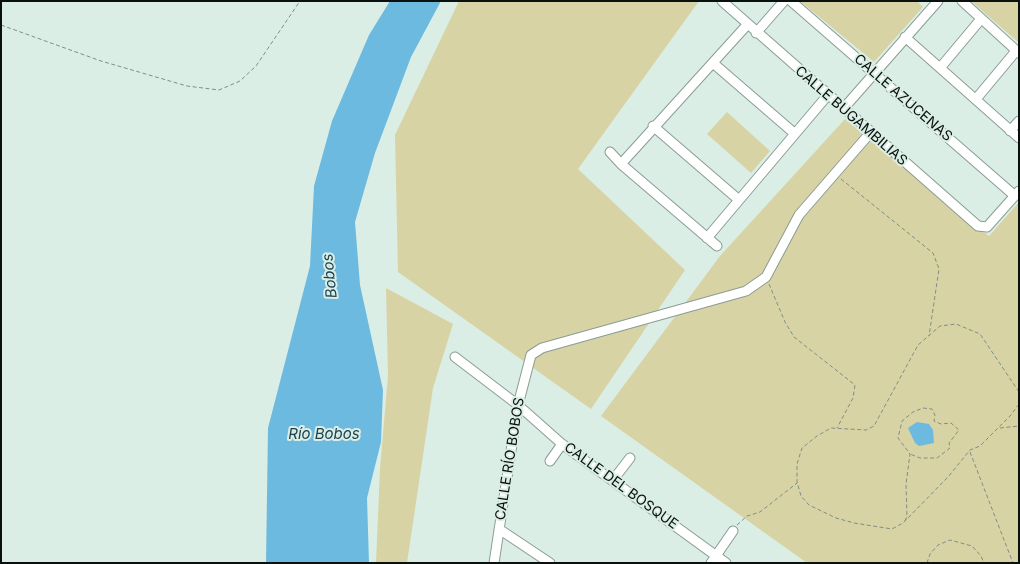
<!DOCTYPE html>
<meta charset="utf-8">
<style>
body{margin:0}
#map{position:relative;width:1020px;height:564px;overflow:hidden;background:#daeee5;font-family:Inter,sans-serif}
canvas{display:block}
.frame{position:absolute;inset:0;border:2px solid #09100d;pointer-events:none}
</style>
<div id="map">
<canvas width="1020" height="564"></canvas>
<div class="frame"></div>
</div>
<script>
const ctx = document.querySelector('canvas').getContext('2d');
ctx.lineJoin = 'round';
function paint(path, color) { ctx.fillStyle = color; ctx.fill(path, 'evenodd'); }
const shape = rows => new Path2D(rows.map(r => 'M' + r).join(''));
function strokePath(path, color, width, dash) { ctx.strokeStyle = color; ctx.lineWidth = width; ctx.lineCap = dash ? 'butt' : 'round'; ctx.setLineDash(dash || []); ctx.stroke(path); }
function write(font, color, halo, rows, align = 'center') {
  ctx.font = font + ' Inter,sans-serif'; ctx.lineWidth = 4; ctx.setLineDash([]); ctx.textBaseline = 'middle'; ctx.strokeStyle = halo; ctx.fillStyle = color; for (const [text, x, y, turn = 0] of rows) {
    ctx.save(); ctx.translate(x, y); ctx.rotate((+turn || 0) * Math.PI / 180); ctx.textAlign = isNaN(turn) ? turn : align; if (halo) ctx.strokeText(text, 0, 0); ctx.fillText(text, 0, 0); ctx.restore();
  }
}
paint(shape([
 [459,1,699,1,578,169,685,270,591,409,398,272,395,135],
 [800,1,917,1,923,7,874,62],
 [971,1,1019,1,1019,43],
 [727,112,770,151,751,173,707,134],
 [845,119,989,236,1019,202,1019,563,807,563,601,416,720,256],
 [386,288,453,324,433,388,407,563,376,563,380,469,388,375]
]), '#d8d3a4');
paint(shape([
 [390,1,441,1,411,57,375,153,355,222,360,285,383,390,381,442,367,498,369,563,266,563,268,428,310,266,314,186,332,121,369,35],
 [917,422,929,424,933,430,934,443,919,446,915,443,908,428]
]), '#6cbae0');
const minor = shape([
 [722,1,978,226,987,227,1019,191],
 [791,1,1015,196],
 [962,1,1019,53],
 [756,33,784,1],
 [905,37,1019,138],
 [713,63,794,133],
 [940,68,981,19],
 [976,99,1016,51],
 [843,109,938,1],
 [653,126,739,200],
 [1010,131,1019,121],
 [610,152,621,164,717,246],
 [621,164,747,25],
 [707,238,827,96],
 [455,357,518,405,562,444,726,563],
 [550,461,562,444],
 [613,480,630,458],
 [499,529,550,563],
 [494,563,518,405,531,355,542,348,746,291,766,277,799,215,871,132],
 [711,563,733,531]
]);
strokePath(minor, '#899d94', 11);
strokePath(shape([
 [1,25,101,61,187,86,219,90,240,81,256,66,300,1],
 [841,179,933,253,939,269,929,336],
 [769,284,785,322,794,337,855,385,853,398,837,428],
 [1019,392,980,334,956,324,940,326,918,345,874,426,866,430,831,428,817,436,802,448,797,464,797,482,801,496,809,505,836,518,854,523,892,529,903,523,948,477,970,450,980,446,1010,416,1019,404],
 [1000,428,1019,426],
 [970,452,1013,563],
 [905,521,907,516,906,484,910,454,898,438,902,421,913,412,923,408,932,409,935,415,934,421,941,424,951,423,959,430,949,443,950,448,937,458,920,458,910,454],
 [737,525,747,516,760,512,797,483],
 [927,563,930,554,938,545,950,540,972,546,981,556,984,563]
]), '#808e88', 1, [4, 2.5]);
strokePath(minor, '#fff', 9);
write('14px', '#09100d', '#daeee5', [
 ["CALLE AZUCENAS",903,98,41],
 ["CALLE BUGAMBILIAS",851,116,41],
 ["CALLE RÍO BOBOS",510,459,-81],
 ["CALLE DEL BOSQUE",621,486,36]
]);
write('italic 15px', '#1e4152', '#daeee5', [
 ["Bobos",330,276,-96],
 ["Río Bobos",324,434]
]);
</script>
